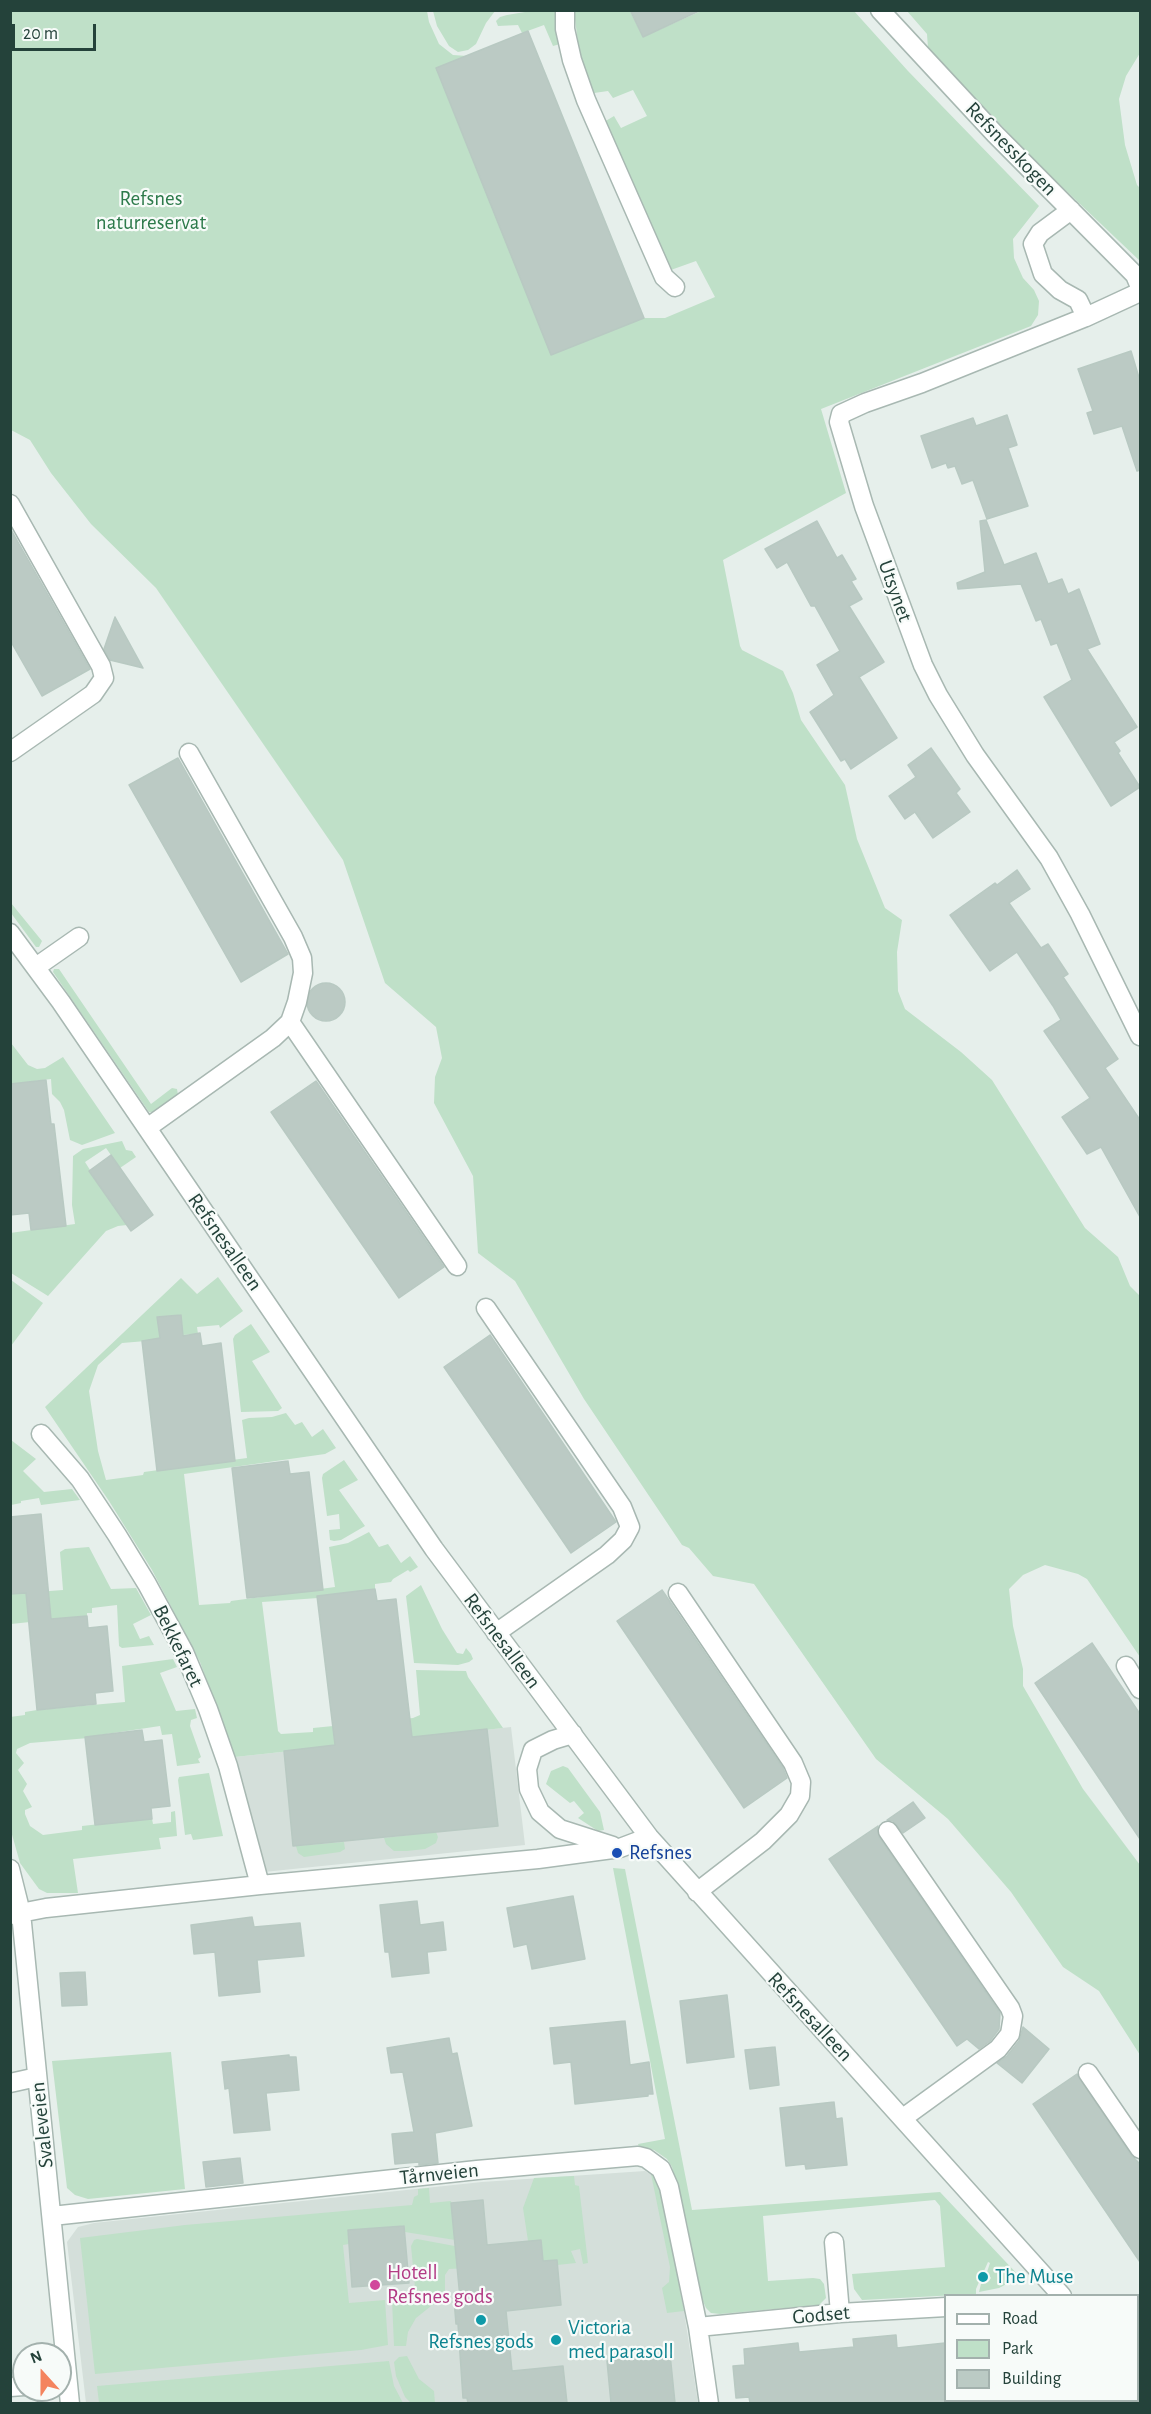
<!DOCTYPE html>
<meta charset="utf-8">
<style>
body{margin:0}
#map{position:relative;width:1151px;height:2414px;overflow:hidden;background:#e6efeb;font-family:"Alegreya Sans",sans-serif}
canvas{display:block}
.frame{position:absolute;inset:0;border:12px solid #24423a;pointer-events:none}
.legend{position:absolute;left:944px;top:2294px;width:195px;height:108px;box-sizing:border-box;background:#f7fbf9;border:2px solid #a3b1ad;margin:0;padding:8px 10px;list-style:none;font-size:18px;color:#24423a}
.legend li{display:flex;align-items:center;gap:12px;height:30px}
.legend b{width:30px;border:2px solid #a3b1ad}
.north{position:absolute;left:12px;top:2342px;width:60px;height:60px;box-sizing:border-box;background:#f7fbf9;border:2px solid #a3b1ad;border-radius:50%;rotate:339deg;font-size:16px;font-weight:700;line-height:24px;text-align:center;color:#24423a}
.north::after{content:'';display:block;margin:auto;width:21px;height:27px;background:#f4845f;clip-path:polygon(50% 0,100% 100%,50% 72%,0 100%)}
.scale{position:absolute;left:12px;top:24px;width:84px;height:27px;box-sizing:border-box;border:3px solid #24423a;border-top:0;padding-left:8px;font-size:18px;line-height:21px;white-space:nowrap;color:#24423a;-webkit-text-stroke:4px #f7fbf9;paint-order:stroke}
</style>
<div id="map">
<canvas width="1151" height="2414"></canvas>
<div class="frame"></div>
<ul class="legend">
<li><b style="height:8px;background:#fff"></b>Road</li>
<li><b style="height:16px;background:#bfe0c8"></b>Park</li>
<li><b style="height:16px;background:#bbcac4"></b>Building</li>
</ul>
<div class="north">N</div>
<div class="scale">20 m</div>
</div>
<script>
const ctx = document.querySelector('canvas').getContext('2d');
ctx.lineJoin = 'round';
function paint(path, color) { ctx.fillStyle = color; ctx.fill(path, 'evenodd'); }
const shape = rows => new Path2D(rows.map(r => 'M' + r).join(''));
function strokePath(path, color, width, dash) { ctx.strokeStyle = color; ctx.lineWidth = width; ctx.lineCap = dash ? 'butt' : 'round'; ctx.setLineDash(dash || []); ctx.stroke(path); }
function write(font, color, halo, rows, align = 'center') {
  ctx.font = font + ' "Alegreya Sans",sans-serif'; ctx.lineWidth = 4.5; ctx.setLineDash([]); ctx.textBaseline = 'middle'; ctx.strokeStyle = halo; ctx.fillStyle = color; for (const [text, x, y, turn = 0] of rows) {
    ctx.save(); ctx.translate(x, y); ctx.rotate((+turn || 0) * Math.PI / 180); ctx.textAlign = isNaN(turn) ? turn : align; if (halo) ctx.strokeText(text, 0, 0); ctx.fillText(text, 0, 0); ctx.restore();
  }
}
paint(shape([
 [511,1727,525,1845,264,1872,235,1757],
 [645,2171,655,2177,661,2194,684,2311,698,2403,86,2403,67,2242,78,2227,94,2223,482,2182],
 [1128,2400,1131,2403,988,2404,987,2401]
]), '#d4dfda');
paint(shape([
 [10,11,427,11,429,22,439,44,453,55,467,56,436,69,644,318,665,318,715,297,696,261,668,271,604,122,614,116,621,128,647,116,633,90,613,98,608,91,594,93,580,59,574,11,630,11,643,37,701,11,854,11,908,71,1039,206,1013,239,1014,258,1023,278,1034,290,1039,301,1038,315,1031,326,821,409,846,493,723,560,740,646,742,650,783,671,793,693,801,720,845,785,857,839,885,908,902,920,897,952,898,991,905,1009,961,1052,992,1080,1085,1228,1118,1257,1130,1286,1140,1296,1140,1657,1087,1579,1078,1574,1045,1565,1023,1575,1009,1589,1013,1626,1023,1669,1023,1686,1083,1789,1140,1865,1140,2055,1099,1991,1063,1967,1011,1892,948,1819,876,1759,754,1584,713,1576,689,1548,682,1545,584,1399,515,1281,478,1253,473,1176,434,1103,435,1077,442,1058,436,1027,385,983,343,860,156,588,91,524,51,473,30,440,11,430],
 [433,11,433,10,495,11,486,23,476,44,468,50,458,52,449,46,437,26],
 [531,11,555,11,560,44,553,46,544,25,522,33,518,25,498,26,496,21,500,17,507,15],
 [907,11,1140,11,1140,53,1126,76,1119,99,1125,145,1137,185,1140,188,1140,261,1040,166,928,48,927,34],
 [11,903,42,941,39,947,36,947,11,913],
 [54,969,59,969,151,1104,172,1088,177,1089,178,1095,154,1112,149,1112,53,972],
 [11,1043,28,1065,37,1069,45,1068,63,1057,115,1133,82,1145,70,1140,64,1110,60,1102,52,1094,51,1079,11,1084],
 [122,1141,126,1150,132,1151,136,1157,120,1168,106,1148,85,1162,90,1170,89,1171,127,1225,118,1226,106,1231,48,1296,11,1273,10,1233,75,1224,72,1205,73,1156,83,1149],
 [218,1277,243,1311,224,1325,220,1328,219,1325,197,1327,198,1334,183,1335,180,1315,158,1317,160,1338,158,1340,122,1343,98,1365,89,1391,98,1451,106,1480,143,1475,144,1472,247,1458,242,1420,249,1418,272,1417,286,1413,295,1425,302,1422,312,1437,323,1429,336,1448,325,1454,184,1474,199,1605,230,1603,231,1601,335,1587,329,1547,348,1543,369,1532,379,1547,388,1544,401,1563,410,1556,418,1567,410,1572,408,1570,393,1579,391,1582,375,1584,375,1589,318,1598,262,1602,278,1731,281,1734,313,1732,313,1728,413,1718,420,1715,416,1670,466,1671,468,1677,503,1728,235,1757,200,1662,152,1570,109,1501,45,1407,181,1278,197,1294],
 [11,1280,43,1303,11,1346,10,1346],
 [251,1324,270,1352,252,1361,282,1408,278,1411,241,1412,233,1339,235,1335],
 [11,1440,36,1459,23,1471,44,1492,72,1489,80,1500,41,1505,39,1498,21,1501,21,1503,11,1505],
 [344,1460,358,1480,339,1490,365,1526,341,1540,334,1541,330,1540,329,1530,340,1529,339,1514,327,1516,322,1478,323,1474],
 [89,1547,111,1589,136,1588,151,1615,133,1624,140,1639,149,1636,154,1645,122,1648,119,1646,117,1605,92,1608,92,1613,87,1613,87,1616,11,1624,11,1594,63,1590,60,1552,65,1549],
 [421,1585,442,1629,457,1653,463,1654,466,1648,471,1654,473,1659,469,1662,458,1665,414,1663,406,1596],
 [173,1659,177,1667,160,1673,176,1711,195,1709,197,1718,191,1720,190,1726,201,1757,198,1759,200,1763,177,1766,172,1734,162,1735,160,1726,100,1735,100,1737,30,1743,17,1749,16,1753,24,1763,18,1770,27,1784,23,1791,32,1807,25,1810,25,1814,30,1826,43,1835,82,1830,82,1826,109,1823,152,1819,153,1824,171,1822,171,1812,175,1811,177,1836,159,1838,161,1849,73,1859,78,1893,47,1893,39,1889,20,1863,11,1831,10,1717,25,1715,25,1712,37,1710,125,1702,122,1666],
 [563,1766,568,1768,600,1812,604,1830,598,1831,578,1818,584,1813,574,1801,570,1803,546,1784,551,1771],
 [209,1773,223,1836,193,1840,191,1834,185,1835,178,1780,179,1777],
 [436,1832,438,1837,436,1843,425,1849,407,1851,394,1851,386,1844,384,1838],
 [344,1842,345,1849,340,1852,304,1857,298,1853,296,1846],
 [613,1868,625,1869,692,2210,940,2192,1020,2277,999,2288,979,2292,981,2284,989,2281,991,2278,987,2272,990,2263,988,2262,984,2271,978,2272,977,2278,979,2282,976,2289,976,2294,862,2300,854,2289,852,2274,945,2267,940,2206,935,2200,763,2216,768,2281,813,2278,820,2279,824,2284,826,2298,819,2305,720,2314,711,2313,706,2308,701,2297,687,2223,672,2167,667,2159,654,2150,639,2147,638,2144,665,2139],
 [171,2052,185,2189,88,2199,75,2195,67,2188,52,2061],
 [651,2174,655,2177,661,2194,684,2311,667,2313,662,2288,669,2282,670,2267],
 [574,2176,575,2185,579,2186,588,2263,583,2264,580,2249,571,2251,576,2263,557,2265,543,2261,528,2241,523,2208,534,2178],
 [429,2188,430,2203,451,2201,455,2240,405,2232,404,2226,348,2230,349,2244,343,2245,349,2303,385,2300,388,2345,361,2350,95,2374,80,2238,185,2225,412,2205,414,2197,418,2195,418,2189],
 [417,2239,460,2247,468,2268,449,2269,445,2275,445,2292,441,2298,416,2318,408,2332,406,2346,394,2346,392,2300,416,2298,411,2246,414,2240],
 [407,2356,419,2379,434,2391,435,2403,411,2403,405,2397,396,2376,394,2362,399,2357],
 [389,2361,394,2386,403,2403,99,2403,97,2386]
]), '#bfe0c8');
const building = shape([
 [630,10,701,10,643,37,630,10],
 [528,31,644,318,551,355,436,68,528,31],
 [1131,351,1140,381,1140,470,1137,471,1122,426,1094,434,1087,413,1093,411,1078,369,1131,351],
 [1007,415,1017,445,1008,448,1028,506,987,519,973,480,962,484,955,466,948,468,946,463,932,468,921,436,973,418,976,426,1007,415],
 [986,520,1004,565,1036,553,1048,584,1062,579,1068,594,1079,589,1100,644,1087,649,1137,727,1114,742,1120,751,1118,753,1140,787,1111,806,1044,697,1072,680,1057,643,1051,645,1041,619,1036,621,1021,584,958,589,957,583,985,572,980,521,986,520],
 [817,521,837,558,842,555,856,579,851,581,862,599,849,606,884,662,859,677,897,738,851,769,845,759,841,761,810,712,834,695,817,665,840,651,815,606,811,606,787,562,777,568,765,549,817,521],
 [10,528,90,669,42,696,10,640,10,528],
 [115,617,143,668,110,660,104,649,115,617],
 [931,748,960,789,956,793,970,812,933,838,915,812,905,819,889,796,916,777,908,765,931,748],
 [178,758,288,954,241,982,129,785,178,758],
 [1017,870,1030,889,1009,903,1041,948,1048,944,1068,974,1063,977,1118,1059,1105,1068,1140,1120,1140,1217,1101,1147,1087,1154,1062,1117,1090,1098,1044,1031,1061,1020,1053,1006,1017,952,990,971,950,915,995,883,997,885,1017,870],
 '307 1002a19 19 0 1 1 38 0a19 19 0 1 1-38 0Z',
 [46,1080,51,1124,54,1124,66,1226,31,1230,29,1213,10,1215,10,1084,46,1080],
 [316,1081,444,1267,399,1298,271,1112,316,1081],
 [111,1155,153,1215,131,1231,89,1171,111,1155],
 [181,1315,183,1336,200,1333,202,1346,221,1343,235,1461,157,1471,142,1341,160,1338,157,1317,181,1315],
 [490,1335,616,1522,571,1553,444,1367,490,1335],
 [288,1461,290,1474,309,1472,323,1590,247,1598,232,1468,288,1461],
 [41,1514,51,1619,87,1616,88,1628,107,1626,113,1691,95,1693,96,1704,37,1710,26,1593,10,1594,10,1517,41,1514],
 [375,1589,377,1601,396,1599,412,1737,487,1729,498,1826,293,1846,284,1751,335,1745,317,1596,375,1589],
 [662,1590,783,1768,787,1778,744,1808,617,1621,662,1590],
 [1092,1643,1140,1714,1140,1839,1035,1683,1092,1643],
 [142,1730,144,1742,162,1740,170,1806,151,1808,152,1819,95,1825,85,1737,142,1730],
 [913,1802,925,1818,903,1833,893,1821,887,1820,913,1802],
 [878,1826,879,1837,1000,2013,999,2029,990,2041,979,2049,967,2039,957,2046,829,1859,878,1826],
 [573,1896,585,1959,532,1969,527,1944,514,1947,507,1908,573,1896],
 [417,1901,420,1925,443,1922,446,1950,427,1952,429,1973,392,1977,389,1952,385,1952,380,1905,417,1901],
 [252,1917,254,1927,300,1923,304,1956,257,1960,260,1992,219,1996,215,1952,194,1954,191,1925,252,1917],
 [85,1972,87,2005,62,2006,60,1973,85,1972],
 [727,1995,734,2057,687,2063,680,2001,727,1995],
 [625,2021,630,2065,649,2062,653,2094,648,2094,648,2096,575,2104,571,2062,554,2064,550,2028,625,2021],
 [1023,2027,1049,2049,1022,2083,997,2063,1007,2056,1019,2041,1023,2027],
 [449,2038,452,2054,457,2053,472,2126,435,2133,438,2163,419,2165,419,2162,395,2164,392,2134,414,2132,403,2072,391,2073,387,2048,449,2038],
 [775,2047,779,2085,750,2089,745,2050,775,2047],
 [289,2055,289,2057,296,2057,299,2090,266,2093,270,2130,234,2133,229,2088,225,2089,222,2062,289,2055],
 [1077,2074,1131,2155,1140,2164,1140,2262,1033,2104,1077,2074],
 [834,2102,836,2119,842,2118,847,2165,806,2169,805,2164,786,2166,780,2108,834,2102],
 [240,2158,243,2183,206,2187,203,2162,240,2158],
 [483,2200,487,2245,541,2240,543,2261,557,2260,561,2305,506,2311,512,2371,563,2366,567,2403,468,2403,467,2398,463,2398,458,2324,456,2324,454,2299,460,2298,451,2203,483,2200],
 [404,2226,409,2283,352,2287,348,2230,404,2226],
 [896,2335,897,2348,945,2343,945,2403,750,2403,749,2397,736,2398,733,2366,745,2365,744,2349,798,2343,799,2352,854,2347,853,2339,896,2335],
 [670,2354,675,2403,611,2403,607,2361,670,2354]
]);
paint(building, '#bbcac4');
strokePath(building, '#b8c9c2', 1.5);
const minor = shape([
 [565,10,565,29,572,60,586,100,664,277,675,287],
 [880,10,995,134,1135,275,1140,287],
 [1071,210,1040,233,1033,244,1043,274,1060,290,1078,300,1086,317],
 [1140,292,1086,317,922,383,865,403,841,414,839,422,864,506,923,665,938,695,975,755,1049,858,1080,914,1140,1036],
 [10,504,101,666,104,678,93,694,10,752],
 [10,933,61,1002,434,1549,649,1837,1062,2296],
 [36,967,79,937],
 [290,1022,457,1266],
 [147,1128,273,1038,290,1022,297,1002,303,973,302,958,293,937,189,753],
 [486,1308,622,1507,630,1527,623,1540,607,1555,496,1633],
 [41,1434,80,1479,117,1535,147,1584,184,1652,208,1709,228,1766,260,1885],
 [678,1593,793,1763,801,1782,800,1796,789,1815,763,1841,697,1892],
 [1126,1666,1140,1689],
 [573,1734,553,1740,533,1750,527,1769,529,1789,540,1812,560,1829,613,1846],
 [888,1831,1010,2008,1013,2016,1010,2034,998,2049,903,2118],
 [10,1869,21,1913,70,2404],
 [10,1915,46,1908,260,1885,538,1859,620,1848,649,1837],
 [1088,2073,1140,2149],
 [10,2083,37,2077],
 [52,2216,477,2170,638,2156,646,2158,661,2169,669,2187,698,2327,709,2404],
 [834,2242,840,2313],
 [698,2327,840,2313,946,2307],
 [1138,2347,1140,2345],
 [1138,2373,1140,2376],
 [10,2387,24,2386],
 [1081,2400,1084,2404]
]);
strokePath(minor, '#a8b8b2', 21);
strokePath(minor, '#fff', 18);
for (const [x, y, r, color] of [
 [617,1853,6,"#1a4fb4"],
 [983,2277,6,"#0f9aa8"],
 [375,2285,6,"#d1479c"],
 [481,2320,6,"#0f9aa8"],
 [556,2340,6,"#0f9aa8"]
]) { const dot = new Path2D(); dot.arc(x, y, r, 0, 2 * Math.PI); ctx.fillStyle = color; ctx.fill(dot); strokePath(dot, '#f7fbf9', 2); }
write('21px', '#24423a', '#f7fbf9', [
 ["Refsnesskogen",1011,149,46],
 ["Utsynet",895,591,70],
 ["Refsnesalleen",225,1242,55],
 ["Refsnesalleen",502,1641,53],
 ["Bekkefaret",178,1646,64],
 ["Refsnesalleen",810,2017,47],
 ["Svaleveien",42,2125,-96],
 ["Tårnveien",439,2174,-6],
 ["Godset",821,2315,-5]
]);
write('21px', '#2d7a4b', '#f7fbf9', [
 ["Refsnes",151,199],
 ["naturreservat",151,223]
]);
write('21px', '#164399', '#f7fbf9', [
 ["Refsnes",629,1853]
], 'left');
write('21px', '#b23c85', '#f7fbf9', [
 ["Hotell",387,2273],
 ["Refsnes gods",387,2297]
], 'left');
write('21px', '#0d838f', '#f7fbf9', [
 ["The Muse",995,2277],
 ["Victoria",568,2328],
 ["med parasoll",568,2352],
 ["Refsnes gods",481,2342,"center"]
], 'left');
</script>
